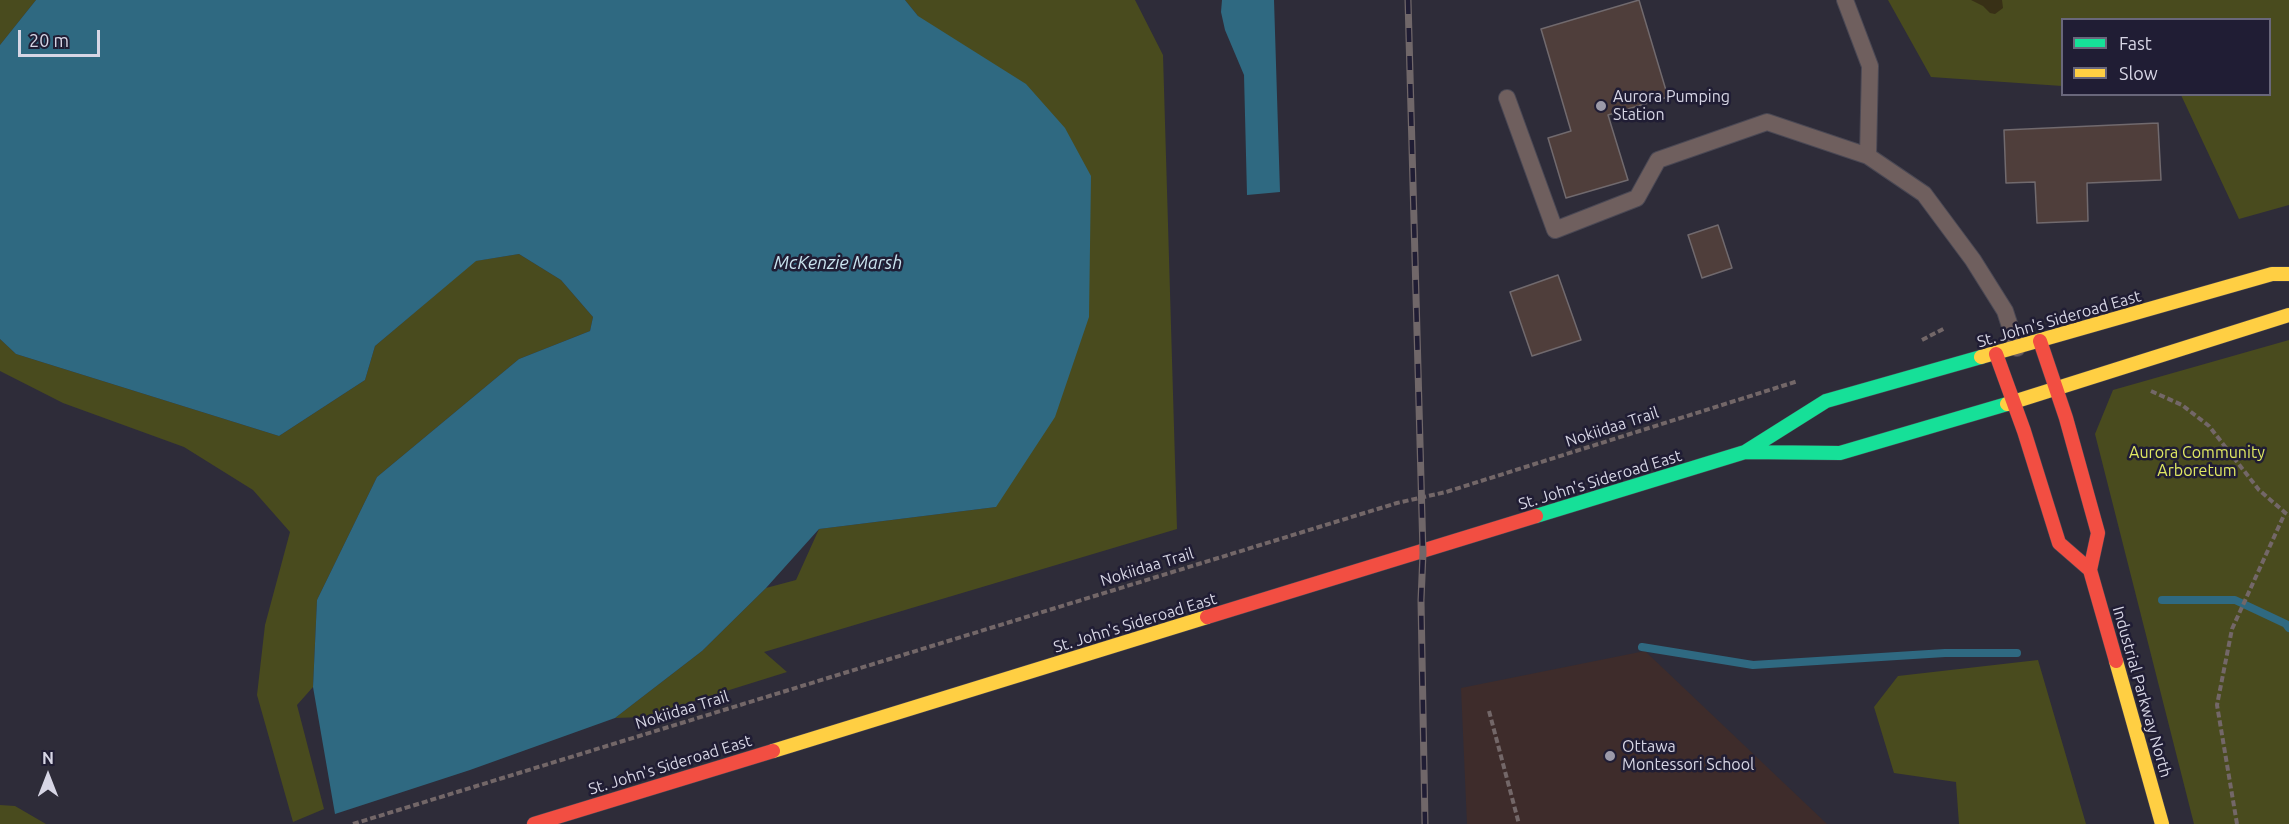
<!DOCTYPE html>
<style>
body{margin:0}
#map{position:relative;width:2289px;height:824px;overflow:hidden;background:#2e2c39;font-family:Ubuntu,sans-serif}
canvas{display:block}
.legend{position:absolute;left:2061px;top:18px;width:210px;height:78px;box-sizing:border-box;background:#201d34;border:2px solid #69677b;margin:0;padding:8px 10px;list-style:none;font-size:18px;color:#d7d6e5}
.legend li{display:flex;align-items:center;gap:12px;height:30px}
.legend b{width:30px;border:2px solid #69677b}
.north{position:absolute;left:18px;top:746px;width:60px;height:60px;-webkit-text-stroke:4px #201d34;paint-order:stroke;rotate:0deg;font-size:16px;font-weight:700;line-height:24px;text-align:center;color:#d7d6e5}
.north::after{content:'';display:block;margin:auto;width:21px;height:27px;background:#d7d6e5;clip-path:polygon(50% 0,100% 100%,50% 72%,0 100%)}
.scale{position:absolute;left:18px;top:30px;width:82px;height:27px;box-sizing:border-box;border:3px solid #d7d6e5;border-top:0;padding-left:8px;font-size:18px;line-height:21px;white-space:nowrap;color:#d7d6e5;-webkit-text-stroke:4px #201d34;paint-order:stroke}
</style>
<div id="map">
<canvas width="2289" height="824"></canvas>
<ul class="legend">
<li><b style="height:8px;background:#16e098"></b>Fast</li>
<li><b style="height:8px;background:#ffcf43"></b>Slow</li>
</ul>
<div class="north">N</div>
<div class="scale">20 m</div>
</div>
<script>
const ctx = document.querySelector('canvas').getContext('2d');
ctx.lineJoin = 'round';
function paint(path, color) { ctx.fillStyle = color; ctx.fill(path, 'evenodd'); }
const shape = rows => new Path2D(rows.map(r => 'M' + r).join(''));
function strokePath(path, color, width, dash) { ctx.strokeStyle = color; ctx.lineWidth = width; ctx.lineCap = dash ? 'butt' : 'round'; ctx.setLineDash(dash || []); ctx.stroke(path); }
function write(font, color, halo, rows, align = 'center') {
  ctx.font = font + ' Ubuntu,sans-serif'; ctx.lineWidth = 5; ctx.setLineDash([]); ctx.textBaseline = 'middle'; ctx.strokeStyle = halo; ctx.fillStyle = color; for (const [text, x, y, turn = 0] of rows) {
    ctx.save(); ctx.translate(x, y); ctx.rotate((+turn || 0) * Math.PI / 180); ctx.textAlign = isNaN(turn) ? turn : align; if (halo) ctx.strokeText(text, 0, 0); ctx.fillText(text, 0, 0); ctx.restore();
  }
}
paint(shape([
 [1645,651,1827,824,1467,824,1461,688]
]), '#3e2c2b');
paint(shape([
 [0,0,36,0,0,45],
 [905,0,1135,0,1163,55,1177,529,764,652,787,672,643,717,615,718,702,651,766,588,796,580,819,529,996,507,918,16],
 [1888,0,2289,0,2289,205,2239,219,2181,95,2176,95,2270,94,2270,20,2062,20,2062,86,1931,77],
 [519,254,561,280,593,317,590,331,519,359,377,477,317,600,313,687,297,705,324,809,293,822,257,695,265,625,290,532,253,490,184,447,63,403,0,371,0,339,16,354,279,436,365,380,375,346,475,261],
 [2289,340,2289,824,2194,824,2095,434,2113,390],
 [2038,660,2086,824,1959,824,1956,782,1894,773,1874,707,1898,676],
 [0,805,15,806,46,824,0,824]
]), '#494b1e');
paint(shape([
 [1971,0,2002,0,2003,8,1995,14,1990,13,1983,6]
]), '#383016');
paint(shape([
 [36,0,905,0,918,16,1026,84,1065,128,1091,176,1089,317,1055,417,996,507,819,529,766,588,702,651,615,718,470,770,335,814,313,687,317,600,377,477,519,359,590,331,593,317,561,280,519,254,476,261,375,346,365,380,279,436,16,354,0,339,0,45],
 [1222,0,1274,0,1280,192,1247,195,1244,75,1225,30,1221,12]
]), '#2f6981');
strokePath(shape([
 [2162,600,2235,600,2286,624,2289,628],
 [1642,647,1753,665,1945,653,2017,653]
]), '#2f6981', 8);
const building = shape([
 [1639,0,1668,97,1608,115,1628,180,1566,198,1548,138,1571,131,1541,29,1639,0],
 [2158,123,2161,180,2087,183,2088,221,2037,223,2035,182,2006,183,2004,130,2158,123],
 [1718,225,1732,268,1702,278,1688,235,1718,225],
 [1558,275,1581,340,1532,356,1510,292,1558,275]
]);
paint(building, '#4f3e3b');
strokePath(building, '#716a6e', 1.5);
const lane = shape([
 [1845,0,1870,66,1868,156,1924,194,1973,260,2005,311,2017,348],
 [1507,98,1555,230,1637,198,1658,160,1767,122,1868,156]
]);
const fast = shape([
 [1745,452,1840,453,2007,404],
 [1536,516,1745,452,1826,401,1981,357]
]);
const slow = shape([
 [1981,357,2272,274,2289,274],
 [2007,404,2289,315],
 [2116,661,2162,824],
 [773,751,1207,617]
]);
const jam = shape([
 [2040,341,2066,418,2098,533,2090,570,2116,661],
 [1996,354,2024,431,2059,543,2090,570],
 [1207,617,1536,516],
 [534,824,773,751]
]);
strokePath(lane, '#4a4854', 18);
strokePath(fast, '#4a4854', 15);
strokePath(slow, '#4a4854', 15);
strokePath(jam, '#4a4854', 15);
strokePath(shape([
 [1922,340,1945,328],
 [2151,391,2182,405,2209,426,2259,490,2289,516],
 [1489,711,1519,824],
 [353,824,1397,503,1446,492,1798,381],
 [2237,824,2217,705,2232,629,2285,513]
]), '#736768', 4, [6, 3]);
strokePath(lane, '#6f5f5e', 16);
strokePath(fast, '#16e098', 14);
strokePath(slow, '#ffcf43', 14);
strokePath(jam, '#f24e42', 14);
const rail = shape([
 [1408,0,1423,553,1421,600,1425,824]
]);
strokePath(rail, '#706769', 7);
strokePath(rail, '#201d34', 4.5, [14]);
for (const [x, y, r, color] of [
 [1601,106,6,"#9c9aa9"],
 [1610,756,6,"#9c9aa9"]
]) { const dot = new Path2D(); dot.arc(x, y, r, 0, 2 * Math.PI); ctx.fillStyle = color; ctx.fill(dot); strokePath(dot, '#201d34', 2); }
write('16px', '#d7d6e5', '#201d34', [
 ["Aurora Pumping",1613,97],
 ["Station",1613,115],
 ["Ottawa",1622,747],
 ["Montessori School",1622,765]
], 'left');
write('16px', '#d7d6e5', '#201d34', [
 ["St. John's Sideroad East",2059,319,-16],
 ["Nokiidaa Trail",1612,427,-18],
 ["St. John's Sideroad East",1600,480,-17],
 ["Nokiidaa Trail",1147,567,-17],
 ["St. John's Sideroad East",1135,623,-17],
 ["Industrial Parkway North",2142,692,74],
 ["Nokiidaa Trail",682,710,-17],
 ["St. John's Sideroad East",670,765,-17]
]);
write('16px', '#e0e862', '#201d34', [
 ["Aurora Community",2197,453],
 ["Arboretum",2197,471]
]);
write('italic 18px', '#cbe5f0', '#201d34', [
 ["McKenzie Marsh",838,263]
]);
</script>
